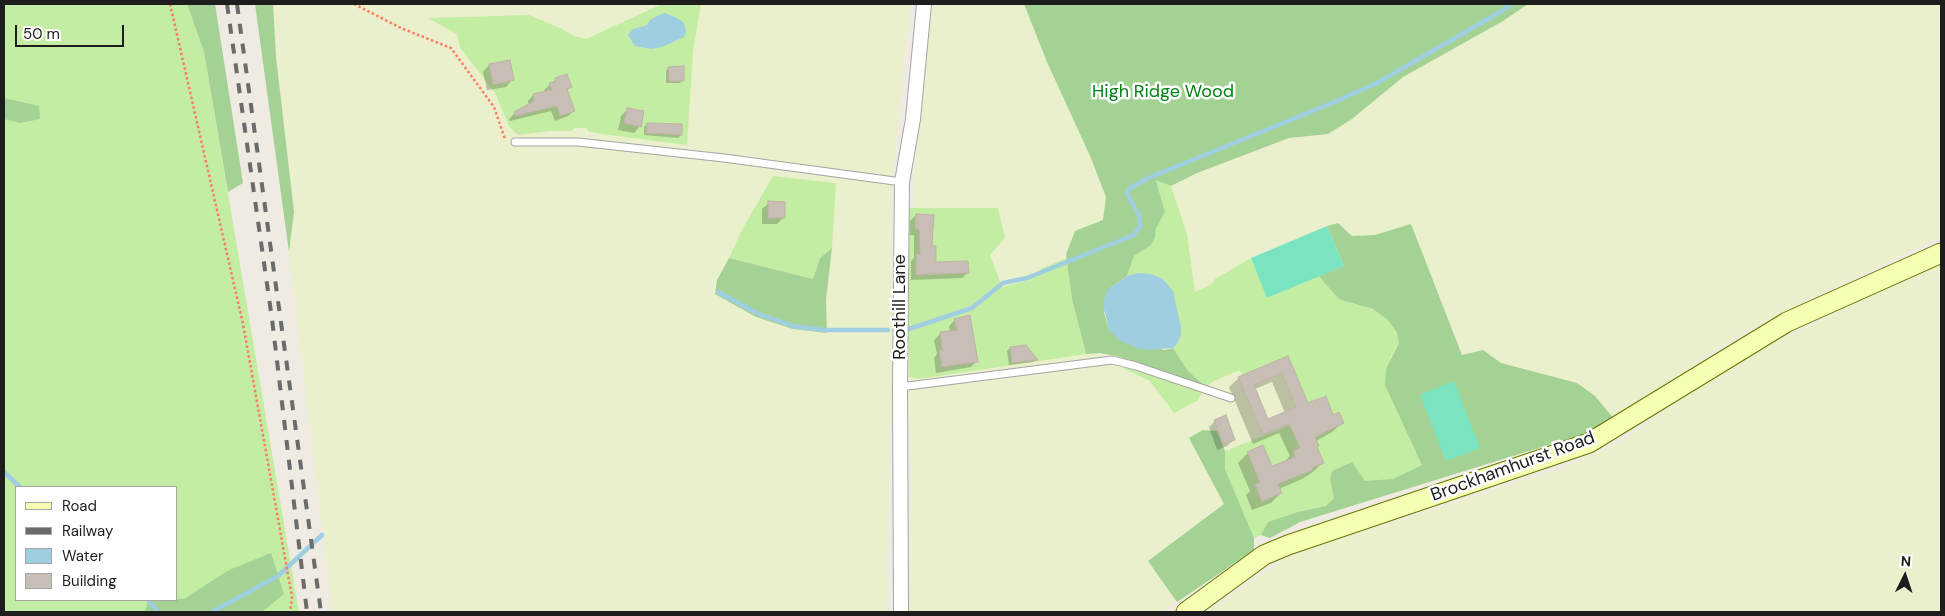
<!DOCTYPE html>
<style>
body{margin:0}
#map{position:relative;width:1945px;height:616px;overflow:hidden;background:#efebe2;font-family:"DM Sans",sans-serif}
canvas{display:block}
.frame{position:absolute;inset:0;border:5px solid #1d1d1d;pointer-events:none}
.legend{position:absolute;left:15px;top:486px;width:162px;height:115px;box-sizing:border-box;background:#fff;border:1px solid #a5a5a5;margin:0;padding:6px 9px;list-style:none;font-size:15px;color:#1d1d1d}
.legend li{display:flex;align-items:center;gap:10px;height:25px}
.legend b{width:25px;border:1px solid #a5a5a5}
.north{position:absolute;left:1880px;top:551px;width:50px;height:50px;-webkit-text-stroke:4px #fff;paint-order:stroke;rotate:4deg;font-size:14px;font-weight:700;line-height:20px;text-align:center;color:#1d1d1d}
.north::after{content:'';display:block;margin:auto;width:18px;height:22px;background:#1d1d1d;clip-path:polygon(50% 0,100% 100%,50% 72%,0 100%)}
.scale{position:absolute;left:15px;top:25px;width:109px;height:22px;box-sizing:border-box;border:2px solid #1d1d1d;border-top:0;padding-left:6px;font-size:15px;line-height:18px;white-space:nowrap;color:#1d1d1d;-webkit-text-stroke:4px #fff;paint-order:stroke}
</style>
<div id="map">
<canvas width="1945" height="616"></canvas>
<div class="frame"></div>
<ul class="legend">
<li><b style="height:6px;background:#f6feb1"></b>Road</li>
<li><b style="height:6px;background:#6b6b6b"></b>Railway</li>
<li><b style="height:14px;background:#9fcee0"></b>Water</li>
<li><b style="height:14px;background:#c7beb5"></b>Building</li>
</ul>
<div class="north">N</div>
<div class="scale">50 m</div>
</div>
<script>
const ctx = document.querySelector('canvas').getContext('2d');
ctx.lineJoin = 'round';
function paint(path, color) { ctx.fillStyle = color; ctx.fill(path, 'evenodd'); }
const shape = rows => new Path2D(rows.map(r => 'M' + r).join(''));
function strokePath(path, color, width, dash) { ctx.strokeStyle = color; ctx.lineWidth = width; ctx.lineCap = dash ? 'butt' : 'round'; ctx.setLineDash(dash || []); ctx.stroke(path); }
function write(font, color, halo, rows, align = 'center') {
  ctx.font = font + ' "DM Sans",sans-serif'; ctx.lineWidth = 5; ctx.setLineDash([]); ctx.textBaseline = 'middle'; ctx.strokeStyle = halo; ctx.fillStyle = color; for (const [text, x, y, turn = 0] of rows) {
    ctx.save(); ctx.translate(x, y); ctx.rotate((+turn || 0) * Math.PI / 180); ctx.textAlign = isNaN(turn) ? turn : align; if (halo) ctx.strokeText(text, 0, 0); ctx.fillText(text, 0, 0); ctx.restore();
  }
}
paint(shape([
 [273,4,910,4,891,192,892,335,887,612,332,612,289,252,294,212,276,57],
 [932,4,1941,4,1941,237,1812,298,1734,338,1614,419,1584,434,1300,522,1270,538,1261,535,1254,538,1254,550,1161,612,909,612,912,478,908,401,909,345,907,331,907,208,913,208,915,165],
 [1941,263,1941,612,1207,612,1282,560,1310,548,1564,468,1620,442,1696,388,1768,345]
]), '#ebf0cc');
paint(shape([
 [4,4,187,4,204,52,299,612,4,612],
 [16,487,176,487,176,600,16,600],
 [662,4,701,4,693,52,687,145,602,134,588,131,587,128,575,128,571,131,550,131,518,135,509,126,495,93,460,47,457,34,428,18,529,15,560,28,574,36,586,39],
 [773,176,836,183,832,248,820,258,813,279,729,258,743,228],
 [1156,179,1171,186,1187,234,1195,292,1212,284,1215,279,1251,258,1268,298,1319,276,1341,300,1373,309,1388,320,1399,337,1399,343,1390,359,1411,438,1429,481,1300,522,1270,538,1261,535,1254,538,1225,469,1225,451,1331,409,1325,396,1308,403,1288,356,1242,375,1240,370,1214,381,1206,387,1188,371,1173,348,1177,344,1181,335,1138,273,1127,276,1134,256,1155,237,1156,228,1165,212],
 [907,208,998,208,1005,238,990,255,1002,287,1029,280,1042,268,1067,258,1072,299,1086,354,919,379,909,377,909,345,907,331],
 [1122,368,1131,369,1202,393,1197,401,1174,413,1150,381]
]), '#c4eda4');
paint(shape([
 [187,4,215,4,243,183,228,192,204,52],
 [255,4,273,4,276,57,294,212,289,252],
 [1024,4,1528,4,1503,21,1403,77,1352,119,1328,134,1289,138,1197,173,1171,186,1156,180,1165,212,1156,228,1155,237,1151,245,1134,256,1127,276,1110,288,1104,313,1109,329,1164,350,1173,348,1188,371,1206,387,1117,356,1100,353,1086,354,1072,299,1066,254,1075,231,1103,220,1106,197,1091,158,1047,62],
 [4,98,39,106,40,119,20,123,4,119],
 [1338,223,1352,236,1375,235,1411,224,1462,355,1483,350,1501,363,1577,383,1595,396,1614,419,1584,434,1300,522,1270,538,1261,535,1268,522,1298,512,1326,506,1334,498,1330,479,1332,471,1352,462,1365,481,1393,479,1422,465,1385,385,1386,369,1399,343,1397,333,1388,320,1373,309,1341,300,1337,297,1319,276,1344,266,1327,226],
 [832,248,826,300,827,333,793,329,756,317,715,294,717,280,729,258,813,279,820,258],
 [1203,430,1217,431,1225,451,1225,469,1254,538,1254,550,1177,602,1148,561,1224,504,1189,438],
 [271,553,284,594,262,612,145,612,148,600,184,599,229,570]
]), '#a3d294');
paint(shape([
 [1327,226,1344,266,1267,298,1251,258],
 [1454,381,1480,448,1446,461,1420,395]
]), '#7ae4c1');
paint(shape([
 [665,13,677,18,684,23,686,32,684,37,662,47,651,49,635,46,628,35,633,29,647,25,650,20,657,16],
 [1138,273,1151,274,1163,279,1173,291,1181,327,1181,335,1177,344,1173,348,1148,350,1137,348,1119,340,1109,329,1103,305,1106,293,1110,288,1127,276]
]), '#9fcee0');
paint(shape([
 [489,65,512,80,506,87,487,90,483,72],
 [669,68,683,80,680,83,666,83,666,71],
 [555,80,571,87,567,91,573,111,568,116,555,121,551,111,510,121,509,119,515,113,529,106,528,101,533,95,545,93,544,90],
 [628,109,640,126,634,133,618,130,621,116],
 [647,124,681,135,678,138,644,135,644,127],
 [769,203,783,218,777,224,762,224,762,209],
 [916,215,935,264,968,272,962,278,911,280,911,261,914,258,914,235,910,235,910,221],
 [955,320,977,361,971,367,936,373,934,358,937,354,934,340,940,334,950,332,949,326],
 [1010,348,1036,360,1033,362,1009,365,1007,351],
 [1287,357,1308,405,1342,423,1332,432,1316,441,1316,447,1322,463,1313,472,1302,479,1279,489,1281,493,1271,503,1252,510,1246,495,1250,491,1238,463,1248,453,1271,468,1284,462,1290,456,1279,433,1253,444,1229,387,1239,378],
 [1272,382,1285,413,1268,420,1255,389],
 [1215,421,1234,439,1227,446,1217,450,1209,427]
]), '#0003');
strokePath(shape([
 [718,292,759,314,793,326,824,330,888,330],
 [909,329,972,308,1003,283,1027,278,1134,235,1140,226,1139,215,1127,194,1129,189,1146,179,1337,101,1377,83,1500,12,1512,4],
 [4,472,20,487],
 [148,600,158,612],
 [212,612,278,576,322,535]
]), '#9fcee0', 4.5);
const building = shape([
 [510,60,514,80,493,85,489,64,510,60],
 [684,66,684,81,669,81,668,67,684,66],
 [567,74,572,87,567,89,575,111,560,116,557,106,516,116,514,112,534,101,533,94,552,90,549,83,555,81,555,78,567,74],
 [627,108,644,111,641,127,624,123,627,108],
 [647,123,682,124,682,135,646,133,647,123],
 [768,201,785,202,785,218,768,218,768,201],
 [916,214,934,215,932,246,936,246,936,262,968,261,969,273,916,275,916,254,920,254,919,229,915,229,916,214],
 [970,315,978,362,942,367,939,350,942,350,940,332,957,330,954,319,970,315],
 [1026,345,1038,360,1012,363,1010,347,1026,345],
 [1288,356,1308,403,1326,396,1333,415,1339,412,1344,423,1315,437,1319,446,1317,447,1324,463,1312,468,1313,470,1278,484,1282,493,1262,502,1255,484,1260,482,1247,452,1263,445,1272,466,1295,457,1293,451,1300,448,1289,424,1263,435,1238,377,1288,356],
 [1282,373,1296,407,1268,419,1254,385,1282,373],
 [1226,415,1235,440,1224,444,1214,420,1226,415]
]);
paint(building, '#c7beb5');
strokePath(building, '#c2b2a3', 1);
const lane = shape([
 [515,142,578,142,724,158,902,182],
 [900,387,1112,360,1136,366,1231,398]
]);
const street = shape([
 [901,612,900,387,902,182,913,119,924,4]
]);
const secondary = shape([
 [1186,612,1264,555,1288,545,1589,443,1787,322,1941,253]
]);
strokePath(lane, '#a4a4a4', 9);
strokePath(street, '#a4a4a4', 16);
strokePath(secondary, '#657800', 21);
strokePath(shape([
 [170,4,243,324,292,597,290,612],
 [354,4,401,28,451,48,494,107,505,139]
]), '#ff7b63', 2.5, [2.5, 2.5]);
strokePath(lane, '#fff', 7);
strokePath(street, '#fff', 14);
strokePath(secondary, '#f6feb1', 19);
strokePath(shape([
 [227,4,272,319,307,612],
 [237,4,321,612]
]), '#6b6b6b', 4, [10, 10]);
write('18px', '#048315', '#fff', [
 ["High Ridge Wood",1163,92]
]);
write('18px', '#1d1d1d', '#fff', [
 ["Roothill Lane",900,307,-90],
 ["Brockhamhurst Road",1513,467,-20]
]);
</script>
